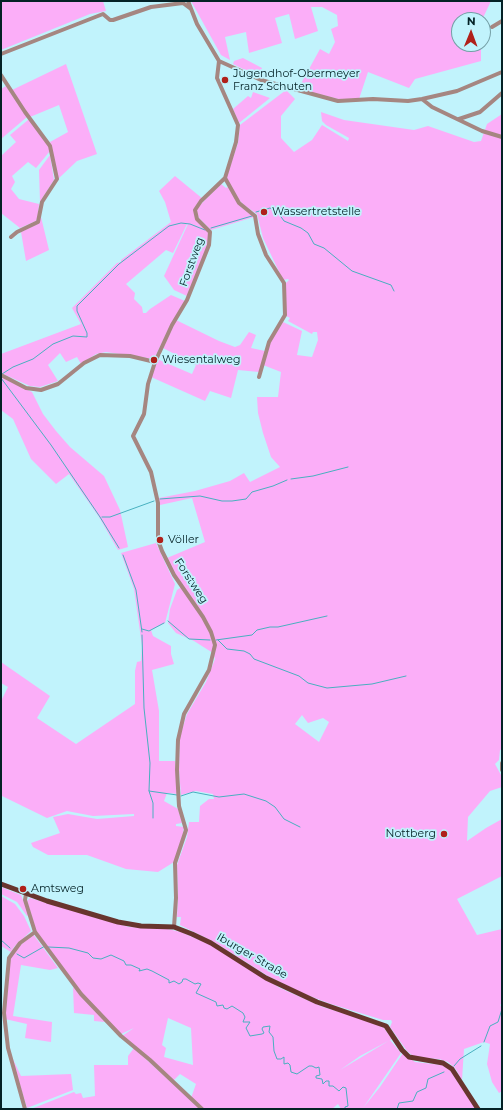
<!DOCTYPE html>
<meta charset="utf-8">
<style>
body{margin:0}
#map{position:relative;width:503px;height:1110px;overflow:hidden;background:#c1f3fc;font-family:Montserrat,sans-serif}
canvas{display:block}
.frame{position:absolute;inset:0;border:2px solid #042226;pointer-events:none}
.north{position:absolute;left:451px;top:12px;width:40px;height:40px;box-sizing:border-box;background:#c1f3fc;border:1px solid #759fa6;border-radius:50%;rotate:1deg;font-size:11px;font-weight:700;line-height:16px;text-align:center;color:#042226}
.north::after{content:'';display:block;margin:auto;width:14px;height:18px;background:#b0201a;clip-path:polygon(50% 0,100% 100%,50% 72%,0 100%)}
</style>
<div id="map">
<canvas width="503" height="1110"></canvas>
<div class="frame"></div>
<div class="north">N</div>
</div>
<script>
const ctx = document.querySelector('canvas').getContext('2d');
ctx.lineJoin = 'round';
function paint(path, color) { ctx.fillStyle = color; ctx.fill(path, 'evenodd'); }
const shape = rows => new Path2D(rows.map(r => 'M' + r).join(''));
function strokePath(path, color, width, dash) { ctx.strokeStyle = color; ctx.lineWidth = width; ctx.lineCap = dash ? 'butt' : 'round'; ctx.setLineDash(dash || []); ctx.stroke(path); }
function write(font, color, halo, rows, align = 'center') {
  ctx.font = font + ' Montserrat,sans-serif'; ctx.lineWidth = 3.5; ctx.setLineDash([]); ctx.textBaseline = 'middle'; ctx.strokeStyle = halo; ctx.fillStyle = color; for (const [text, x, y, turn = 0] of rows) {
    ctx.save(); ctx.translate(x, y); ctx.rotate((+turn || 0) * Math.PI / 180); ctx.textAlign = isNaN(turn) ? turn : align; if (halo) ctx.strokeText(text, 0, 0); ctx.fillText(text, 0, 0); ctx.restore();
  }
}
paint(shape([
 [1,1,103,1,106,11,90,14,1,50],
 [191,1,491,1,482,20,459,20,459,44,481,44,481,61,415,79,409,88,368,72,359,99,342,100,298,89,320,49,329,54,335,42,331,29,338,26,337,15,322,7,311,7,318,31,295,39,289,14,275,18,282,43,249,53,246,32,225,37,230,60,221,55],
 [243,58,262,68,259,77,233,64,234,61],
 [66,64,97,154,77,161,58,179,50,142,68,132,59,105,30,117,12,90],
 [6,86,27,117,1,139,1,89],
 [286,90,295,99,281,116,281,138,294,152,312,140,322,125,348,141,349,138,326,125,322,121,321,112,344,120,414,130,428,126,474,142,481,141,487,124,502,114,502,749,500,750,499,760,495,764,501,775,502,787,490,791,468,817,467,841,486,828,502,819,502,876,457,899,477,935,502,929,502,1003,500,1005,502,1008,502,1091,499,1093,492,1082,487,1064,490,1044,484,1042,464,1049,462,1080,455,1068,448,1062,439,1059,422,1058,413,1056,407,1051,390,1027,392,1022,391,1020,383,1020,331,1004,304,994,268,976,214,942,180,925,181,917,177,917,178,897,177,865,187,837,189,822,199,822,200,806,209,799,214,799,213,794,196,791,181,795,179,770,180,736,187,714,206,682,215,659,213,653,194,641,176,633,168,623,170,609,177,590,183,586,177,577,167,558,205,542,192,498,160,505,159,498,195,491,230,481,244,473,250,482,280,467,271,457,263,433,258,413,257,397,278,397,281,372,263,365,270,342,283,322,302,331,297,355,312,357,318,340,317,332,313,332,312,334,288,321,290,318,286,316,286,283,289,280,288,279,283,280,263,238,257,214,244,205,238,199,227,180,227,175,238,143,240,125],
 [302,715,308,723,323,718,329,722,319,742,295,724],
 [253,92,270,98,239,123,233,109,248,96,251,98],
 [28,120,30,120,49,146,50,151,36,168,28,162,12,176,15,182,11,189,19,199,39,204,38,216,36,221,20,228,1,213,1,156,16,142,10,135],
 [50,155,54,180,40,202,39,170],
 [175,176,203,199,194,215,208,232,209,242,187,296,174,290,164,276,188,224,187,224,173,253,166,250,126,284,135,293,134,299,142,307,143,313,146,313,150,309,171,295,185,301,171,324,154,359,106,352,96,354,81,364,77,357,66,362,60,353,48,365,58,381,40,387,30,386,1,373,1,354,81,324,72,308,117,263,121,262,121,260,171,222,165,202,159,191],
 [221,184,226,188,228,187,241,207,254,217,211,230,199,218,196,211,199,206],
 [41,217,49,250,26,261,21,232,39,223],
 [176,320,219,341,235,347,240,345,249,332,256,335,251,348,265,351,259,372,238,370,231,398,210,391,205,401,151,377,157,359,192,374,196,365,163,348],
 [1,377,32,392,43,414,56,431,70,447,104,476,120,510,128,547,118,550,99,517,69,474,56,484,31,459,13,419,1,410],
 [156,543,175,584,165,623,151,630,153,636,171,646,171,654,174,664,152,670,159,711,159,761,175,761,178,794,167,793,164,801,178,809,182,823,176,824,176,826,184,827,182,839,174,862,158,872,126,869,87,855,48,855,33,847,31,843,60,833,53,817,68,814,97,819,134,816,134,814,93,816,67,811,47,818,2,796,1,798,1,701,8,687,1,683,1,662,50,696,37,718,76,744,135,704,135,671,137,662,141,661,142,646,134,589,121,553],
 [1,887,21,895,29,915,27,916,17,902,1,894],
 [1,896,15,904,24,916,31,931,14,947,11,952,1,946],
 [30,898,129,927,163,928,181,932,211,945,280,988,323,1007,373,1022,384,1028,392,1039,360,1056,340,1070,390,1040,401,1053,363,1108,380,1087,403,1053,415,1062,442,1065,450,1070,476,1109,341,1109,338,1104,332,1109,204,1109,191,1098,196,1084,180,1074,173,1081,122,1036,134,1028,121,1034,82,994,37,934,27,901],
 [168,1018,191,1028,193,1065,164,1057,166,1048,162,1045],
 [33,934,58,968,50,970,21,965,13,1016,52,1022,51,1042,25,1038,27,1024,5,1019,10,958,15,950],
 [73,987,80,995,105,1022,94,1021,94,1015,74,1013],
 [134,1048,200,1109,31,1109,74,1092,76,1094,81,1093,83,1098,95,1096,94,1065,128,1065,128,1056],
 [10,1053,21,1076,71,1074,73,1090,27,1108]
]), '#fbaef8');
strokePath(shape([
 [256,212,270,208,277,211,284,221,301,228,308,233,314,244,324,248,352,271,391,285,394,291],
 [211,228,252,216],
 [2,374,13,367,33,359,53,344,73,336,87,337,87,333,77,311,77,306,119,264,169,226,181,223,190,224,205,230],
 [1,378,51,445,100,517,119,548],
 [291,479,313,476,348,467],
 [160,499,200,496,222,501,232,501,246,499,252,492,273,486,287,480],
 [102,517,110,517,154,501],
 [123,555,136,590,142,632],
 [168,621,189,639,210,640],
 [142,629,149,631,164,623],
 [142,635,144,708,150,763,149,791,177,795],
 [216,640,252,635,257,630,270,627,278,627,327,616],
 [218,640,227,649,244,651,250,654,254,659,299,676,308,683,327,688,372,684,406,676],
 [149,791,153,803,153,818],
 [181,796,193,792,219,797,244,794,266,801,275,807,284,819,300,827],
 [1,940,10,948],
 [48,947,69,948,88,953,93,958,101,959,111,955,124,961,126,965,131,965,140,969,139,971,147,969,152,971,169,980,169,983,174,981,179,984,182,982,183,979,186,979,195,984,198,983,201,984,196,993,216,1002,217,1006,223,1005,224,1008,227,1009,232,1006,243,1013,245,1017,243,1022,250,1022,246,1028,250,1036,262,1034,264,1033,262,1029,263,1027,270,1026,269,1032,273,1037,274,1051,277,1059,281,1059,284,1057,284,1064,288,1063,290,1065,291,1072,297,1074,309,1066,312,1066,316,1068,319,1067,320,1075,316,1076,316,1078,322,1079,323,1084,326,1081,329,1081,329,1086,333,1086,339,1091,343,1087,346,1088,348,1106,345,1107,345,1109],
 [17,954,24,958,45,946],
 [484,1042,490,1026,498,1022,502,1009],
 [454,1066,460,1059,481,1046],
 [397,1109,399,1103,413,1101,417,1092,426,1088,428,1079,444,1072]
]), '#48b0bf', 1);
strokePath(shape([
 [188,1,197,24,219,61,261,80,338,101,373,99,408,101,422,99,457,91,502,72],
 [492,27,502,21],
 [1,54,103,14,110,20,113,20,151,7,183,3,191,9],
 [1,75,25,112,50,146,57,179,42,202,38,222,17,232,11,237],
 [422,99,432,107,482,131,502,137],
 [459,119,480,112,502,93],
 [225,178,239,203,255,216,258,234,266,255,284,283,285,315,269,342,259,377],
 [1,375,26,388,41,390,58,384,84,363,100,355,130,356,155,362],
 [502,763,502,770],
 [26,894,25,900,35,932,81,994,121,1036,150,1060,202,1109],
 [174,927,176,898,175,863,186,830,179,806,177,770,178,740,184,714,209,670,215,645,211,632,203,617,174,575,162,551,158,540,158,503,151,472,133,436,144,414,148,384,155,362,172,325,187,300,209,245,210,232,197,219,195,210,201,201,225,178,236,142,238,125,217,78,219,61],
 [25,1109,8,1048,4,1013,9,958,20,943,35,932]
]), '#a58681', 4);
strokePath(shape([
 [1,884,47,901,118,922,141,926,174,927,192,934,211,943,266,978,317,1002,386,1026,402,1050,409,1057,443,1063,452,1069,478,1109]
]), '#68352e', 5);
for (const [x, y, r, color] of [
 [225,80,4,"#b0201a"],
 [264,212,4,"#b0201a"],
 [154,360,4,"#b0201a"],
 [160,540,4,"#b0201a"],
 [444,834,4,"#b0201a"],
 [23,889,4,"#b0201a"]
]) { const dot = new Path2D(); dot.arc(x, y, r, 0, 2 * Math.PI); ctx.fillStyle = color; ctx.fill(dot); strokePath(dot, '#c1f3fc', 1.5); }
write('11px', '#042226', '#c1f3fc', [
 ["Jugendhof-Obermeyer",233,74],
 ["Franz Schuten",233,87],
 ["Wassertretstelle",272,212],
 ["Wiesentalweg",162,360],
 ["Völler",168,540],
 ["Nottberg",436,834,"right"],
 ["Amtsweg",31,889]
], 'left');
write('11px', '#042226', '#c1f3fc', [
 ["Forstweg",192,262,-70],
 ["Forstweg",191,581,57],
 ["Iburger Straße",252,956,30]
]);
</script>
